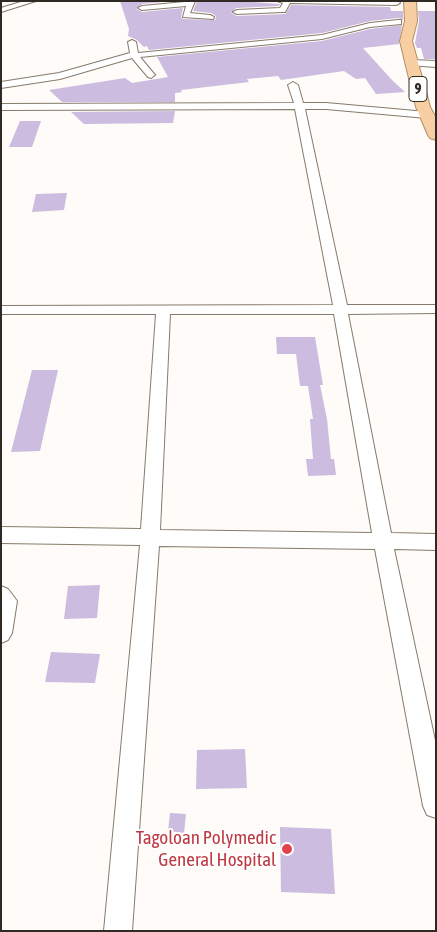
<!DOCTYPE html>
<style>
body{margin:0}
#map{position:relative;width:437px;height:932px;overflow:hidden;background:#fefbf8;font-family:"Asap Condensed",sans-serif}
canvas{display:block}
.frame{position:absolute;inset:0;border:2px solid #2f2b24;pointer-events:none}
</style>
<div id="map">
<canvas width="437" height="932"></canvas>
<div class="frame"></div>
</div>
<script>
const ctx = document.querySelector('canvas').getContext('2d');
ctx.lineJoin = 'round';
function paint(path, color) { ctx.fillStyle = color; ctx.fill(path, 'evenodd'); }
const shape = rows => new Path2D(rows.map(r => 'M' + r).join(''));
function strokePath(path, color, width, dash) { ctx.strokeStyle = color; ctx.lineWidth = width; ctx.lineCap = dash ? 'butt' : 'round'; ctx.setLineDash(dash || []); ctx.stroke(path); }
function write(font, color, halo, rows, align = 'center') {
  ctx.font = font + ' "Asap Condensed",sans-serif'; ctx.lineWidth = 4; ctx.setLineDash([]); ctx.textBaseline = 'middle'; ctx.strokeStyle = halo; ctx.fillStyle = color; for (const [text, x, y, turn = 0] of rows) {
    ctx.save(); ctx.translate(x, y); ctx.rotate((+turn || 0) * Math.PI / 180); ctx.textAlign = isNaN(turn) ? turn : align; if (halo) ctx.strokeText(text, 0, 0); ctx.fillText(text, 0, 0); ctx.restore();
  }
}
paint(shape([
 [120,1,172,1,142,4,136,9,142,12,183,8,181,17,183,19,215,20,216,16,211,13,193,11,197,1,238,1,280,4,279,6,236,8,231,13,237,16,285,14,291,5,390,7,391,11,403,11,403,21,402,19,398,18,370,21,322,33,149,50,147,46,144,47,137,40,128,36,129,29],
 [418,11,436,11,436,59,424,59,421,48,417,48,415,43,419,21],
 [402,25,399,44,363,48,392,80,405,92,376,94,365,78,356,79,344,71,281,80,278,76,247,79,249,82,181,90,182,92,175,93,175,102,62,102,49,90,125,78,132,83,168,77,157,57,322,41,370,29],
 [175,111,173,123,84,124,71,112],
 [20,121,41,121,32,147,9,147],
 [67,193,64,210,32,212,36,194],
 [276,337,315,337,323,385,320,385,327,419,331,459,334,459,336,475,308,476,306,459,313,459,310,419,313,419,308,386,300,386,296,354,277,354],
 [32,370,58,370,40,451,11,452],
 [100,585,97,618,64,619,68,586],
 [51,652,100,654,95,683,45,682],
 [245,749,247,788,196,789,197,750],
 [170,813,186,814,184,833,168,831],
 [280,827,331,829,335,894,281,892]
]), '#ccbce0');
const minor = shape([
 [24,1,36,1,1,12,1,8,24,1],
 [195,1,190,13,210,15,214,17,213,19,183,17,186,6,142,10,138,8,142,6,195,1],
 [277,1,398,1,400,3,396,5,290,3,285,12,282,12,237,14,233,12,237,10,280,8,283,3,277,1],
 [398,20,401,20,401,24,370,27,322,39,140,57,155,75,151,78,148,77,132,58,60,79,1,88,1,82,59,73,130,53,128,42,132,40,136,42,138,53,322,35,370,23,398,20],
 [411,60,436,61,436,67,408,65,407,63,411,60],
 [293,82,298,85,303,103,326,103,427,112,432,115,427,118,326,109,305,109,347,305,436,305,436,313,348,314,391,533,436,534,436,550,394,549,436,745,436,818,427,815,423,806,375,549,159,546,132,931,104,931,140,545,1,543,1,527,141,529,156,314,1,314,1,306,333,305,295,109,1,110,1,104,294,103,288,85,293,82],
 [170,314,334,314,372,533,160,530,170,314],
 [1,586,8,589,17,601,12,633,8,640,1,643,1,586]
]);
const trunk = shape([
 [404,1,416,1,417,21,412,41,430,107,436,118,436,140,430,138,428,135,416,107,400,41,405,21,404,1]
]);
strokePath(minor, '#867b6b', 2);
strokePath(trunk, '#b18e67', 2);
paint(minor, '#fff');
paint(trunk, '#f8cfa2');
for (const [x, y, r, color] of [
 [287,849,6,"#e0444e"]
]) { const dot = new Path2D(); dot.arc(x, y, r, 0, 2 * Math.PI); ctx.fillStyle = color; ctx.fill(dot); strokePath(dot, '#fff', 2); }
for (const [x, y, w] of [
 [418,89,18]
]) { const box = new Path2D(); box.roundRect(x - w / 2, y - 12.5, w, 25, 4); ctx.fillStyle = '#fff'; ctx.fill(box); strokePath(box, '#2f2b24', 1); }
write('bold 15px', '#2f2b24', null, [
 ["9",418,89]
]);
write('19px', '#be3a42', '#fff', [
 ["Tagoloan Polymedic",276,838],
 ["General Hospital",276,860]
], 'right');
</script>
